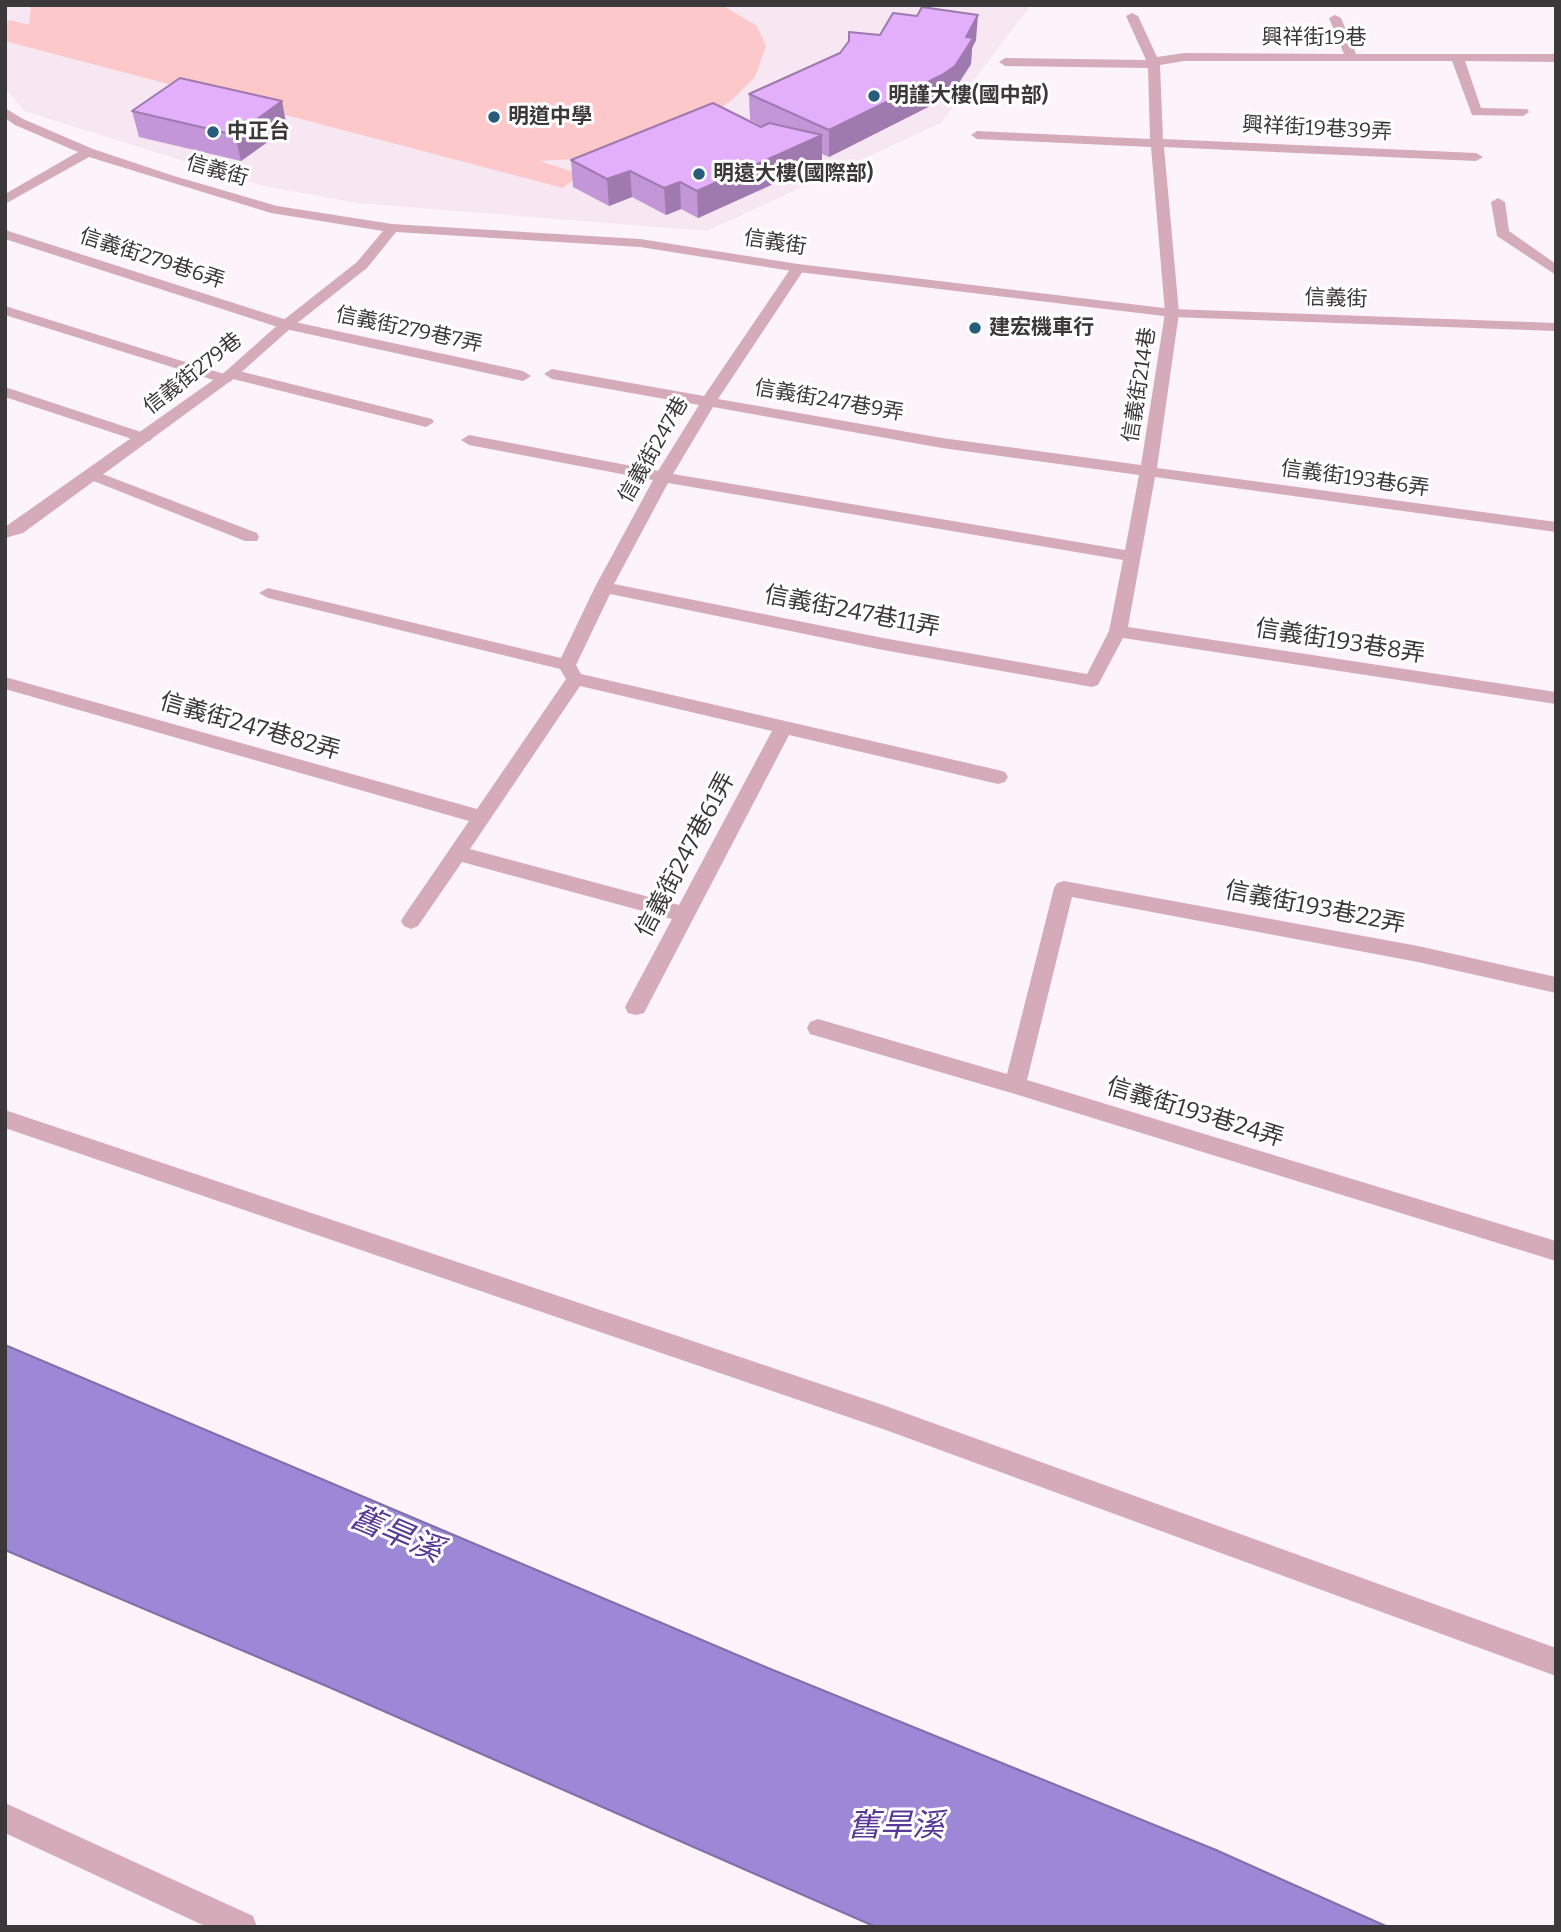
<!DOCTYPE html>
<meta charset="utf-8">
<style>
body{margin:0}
#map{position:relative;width:1561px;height:1932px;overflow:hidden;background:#fcf4fa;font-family:Bitter,serif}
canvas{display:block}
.frame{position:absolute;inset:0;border:7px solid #3b383a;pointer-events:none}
</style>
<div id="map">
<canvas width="1561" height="1932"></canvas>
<div class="frame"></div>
</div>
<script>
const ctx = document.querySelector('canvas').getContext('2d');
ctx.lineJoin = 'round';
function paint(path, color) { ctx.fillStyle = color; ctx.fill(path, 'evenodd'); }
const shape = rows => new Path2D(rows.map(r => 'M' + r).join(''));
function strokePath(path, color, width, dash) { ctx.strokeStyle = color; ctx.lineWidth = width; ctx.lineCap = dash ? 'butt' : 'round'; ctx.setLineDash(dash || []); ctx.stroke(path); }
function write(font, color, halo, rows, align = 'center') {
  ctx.font = font + ' Bitter,"Noto Sans TC",serif'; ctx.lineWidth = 6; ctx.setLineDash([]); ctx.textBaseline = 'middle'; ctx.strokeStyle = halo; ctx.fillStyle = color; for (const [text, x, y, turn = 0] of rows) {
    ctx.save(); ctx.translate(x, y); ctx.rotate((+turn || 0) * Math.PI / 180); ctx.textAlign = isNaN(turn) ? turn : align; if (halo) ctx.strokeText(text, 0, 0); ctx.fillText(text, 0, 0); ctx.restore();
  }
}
paint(shape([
 [5,5,1031,5,941,123,707,231,357,203,264,186,24,111,5,87]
]), '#f6e7f2');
paint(shape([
 [31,5,722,5,757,26,766,46,755,77,732,100,693,127,591,158,539,161,580,174,563,188,5,41,5,23,10,20,29,25]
]), '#fdc8ca');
const water = shape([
 [5,1345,768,1668,1216,1850,1388,1927,876,1927,331,1688,5,1550,5,1345]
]);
paint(water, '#9d88d8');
strokePath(water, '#8070a9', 2);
paint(shape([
 [1132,13,1138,16,1157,57,1184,53,1344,54,1329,18,1335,15,1341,18,1356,54,1556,54,1556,62,1465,61,1481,108,1527,109,1529,112,1523,116,1472,115,1452,61,1184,61,1160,65,1163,139,1476,153,1483,157,1476,161,1164,147,1179,313,1157,468,1556,522,1556,532,1155,477,1128,627,1556,692,1556,704,1123,638,1098,685,1092,687,883,650,610,594,576,665,581,674,998,770,1005,772,1008,777,1005,782,998,784,789,735,644,1013,636,1015,628,1013,625,1007,672,919,462,862,418,926,411,929,404,926,401,921,404,916,469,821,5,689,5,677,477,809,566,679,560,669,268,598,259,593,268,588,561,658,595,587,653,480,469,445,461,440,469,435,658,471,699,405,552,379,544,374,552,369,704,396,793,265,798,264,805,268,718,399,942,438,1141,465,1165,313,1151,147,977,139,971,135,977,131,1150,139,1148,68,1005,66,999,62,1005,58,1146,60,1126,16,1132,13],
 [713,407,942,448,1139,475,1125,550,673,474,713,407],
 [668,483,1123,560,1109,631,1087,674,883,638,614,584,668,483],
 [580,686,772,731,679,905,470,849,580,686],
 [1498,198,1505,202,1509,231,1556,264,1556,275,1497,236,1491,202,1498,198],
 [5,230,290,321,523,371,531,376,523,381,281,328,5,239,5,230],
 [5,306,224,374,231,369,432,419,434,422,426,427,233,379,230,382,220,382,5,315,5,306],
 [5,387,150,435,152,438,150,441,138,441,5,397,5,387],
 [92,470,257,533,259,537,257,541,245,541,86,478,84,475,92,470],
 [1064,881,1418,946,1556,977,1556,993,1418,962,1072,897,1027,1080,1556,1241,1556,1261,1015,1094,810,1034,807,1028,810,1022,818,1019,1007,1074,1054,888,1057,883,1064,881],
 [5,1110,883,1405,1556,1648,1556,1676,883,1429,5,1128,5,1110],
 [5,1803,253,1916,257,1927,207,1927,5,1833,5,1803]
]), '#d5abba');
paint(shape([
 [5,108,23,119,93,149,174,176,277,206,392,224,640,239,798,264,1172,309,1556,323,1556,331,1172,317,798,272,640,247,396,232,367,268,291,328,236,377,23,533,5,538,5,527,226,371,281,322,357,262,383,231,271,213,89,157,5,204,5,194,78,152,15,125,5,118,5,108]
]), '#d5abba');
paint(shape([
 [880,35,976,40,972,48,971,64,953,92,940,101,829,157,822,154,822,162,698,218,681,209,666,215,632,197,609,206,573,187,571,160,761,127,762,126,750,120,749,94],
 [132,111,287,128,241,161,139,137]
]), '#c396d7');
paint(shape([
 [978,15,976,40,972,48,971,64,953,92,940,101,829,157,829,130,966,37],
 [282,101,287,128,241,161,235,135],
 [822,135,822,162,698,218,697,191],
 [630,171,632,197,609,206,607,179],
 [680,182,681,209,666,215,664,188]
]), '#9f7aaf');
const building = shape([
 [922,7,978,15,966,37,973,38,955,66,942,75,829,130,749,94,840,53,849,41,849,32,880,35,893,13,917,16,922,7],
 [180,78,282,101,235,135,132,111,180,78],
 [713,103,761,127,769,123,822,135,697,191,680,182,664,188,630,171,607,179,571,160,713,103]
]);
paint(building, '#e3affa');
strokePath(building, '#9f7aaf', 2);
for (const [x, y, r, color] of [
 [874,96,7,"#285d79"],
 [494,117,7,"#285d79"],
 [213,132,7,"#285d79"],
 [699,174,7,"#285d79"],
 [975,328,7,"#285d79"]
]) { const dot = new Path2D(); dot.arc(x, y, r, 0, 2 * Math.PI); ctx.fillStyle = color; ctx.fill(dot); strokePath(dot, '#fff', 2.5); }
write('21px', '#3b383a', '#fff', [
 ["興祥街19巷",1314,38],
 ["興祥街19巷39弄",1317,129,3],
 ["信義街",217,171,16],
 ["信義街",775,243,9],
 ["信義街279巷6弄",152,259,18],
 ["信義街",1336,299,2],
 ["信義街279巷7弄",409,330,12],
 ["信義街279巷",193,374,-38],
 ["信義街214巷",1140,385,-81],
 ["信義街247巷9弄",829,401,10],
 ["信義街247巷",654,450,-60],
 ["信義街193巷6弄",1355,479,8]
]);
write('bold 21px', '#3b383a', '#fff', [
 ["明謹大樓(國中部)",888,96],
 ["明道中學",508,117],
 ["中正台",227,132],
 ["明遠大樓(國際部)",713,174],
 ["建宏機車行",989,328]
], 'left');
write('24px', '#3b383a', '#fff', [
 ["信義街247巷11弄",852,612,11],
 ["信義街193巷8弄",1340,642,9],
 ["信義街247巷82弄",250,727,16],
 ["信義街247巷61弄",686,855,-62],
 ["信義街193巷22弄",1315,908,11],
 ["信義街193巷24弄",1195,1113,17]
]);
write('italic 32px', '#593997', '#fff', [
 ["舊旱溪",396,1535,23],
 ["舊旱溪",896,1827]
]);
</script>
